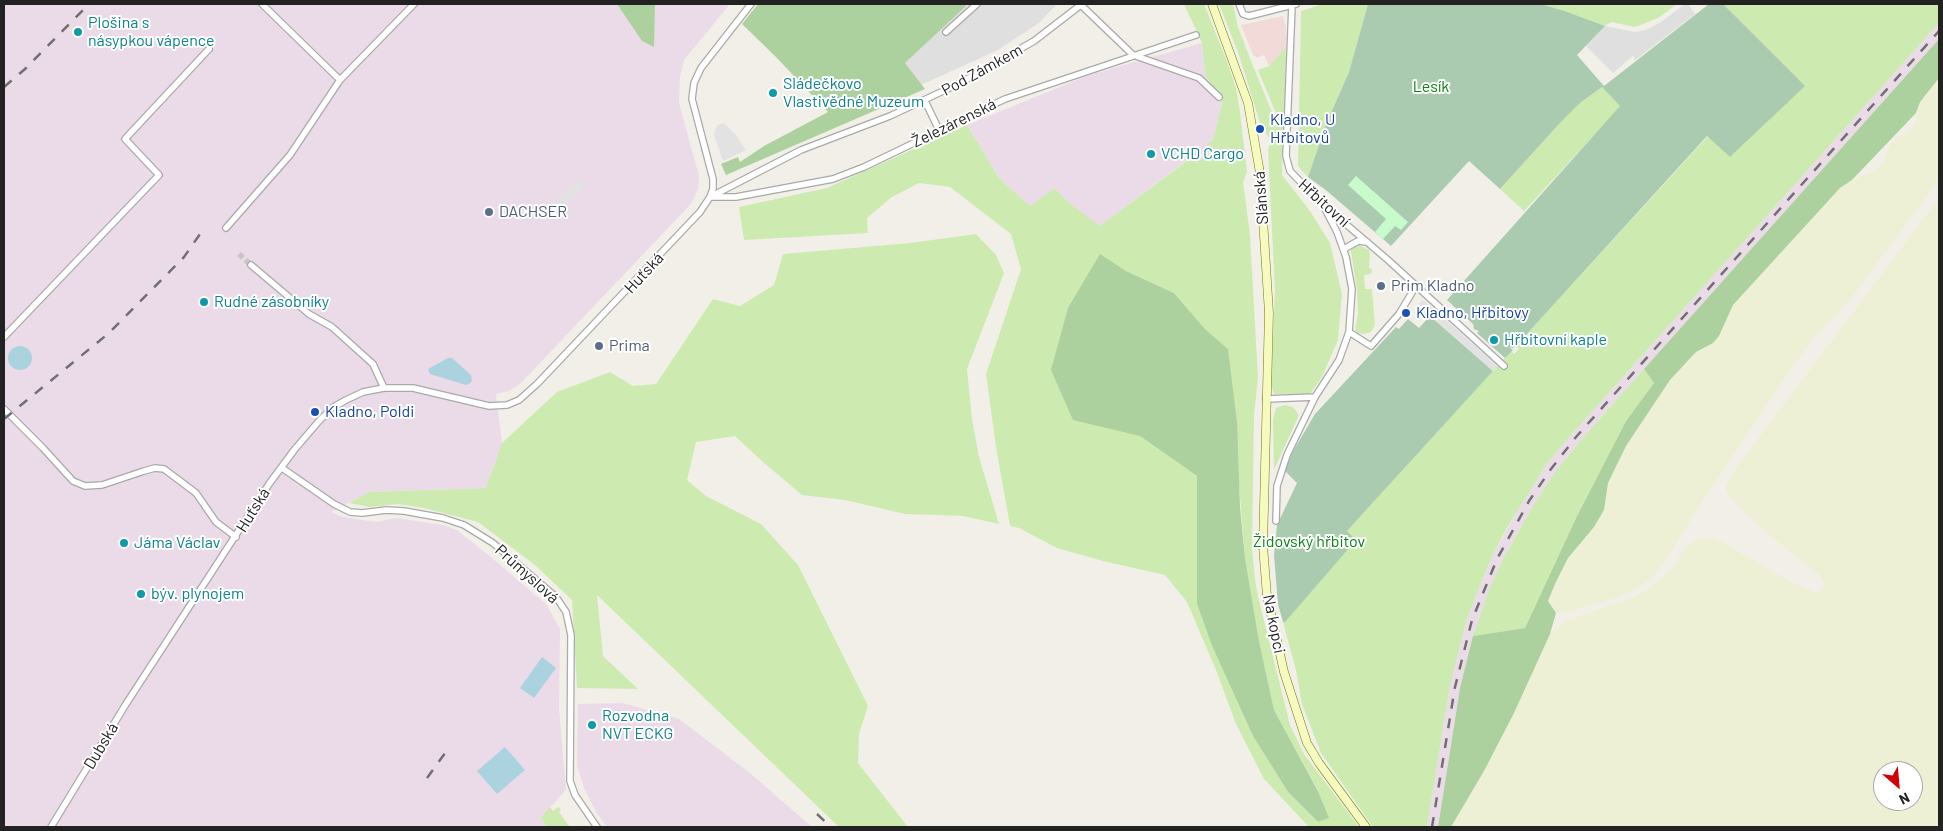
<!DOCTYPE html>
<meta charset="utf-8">
<style>
body{margin:0}
#map{position:relative;width:1943px;height:831px;overflow:hidden;background:#f2efe9;font-family:Barlow,sans-serif}
canvas{display:block}
.frame{position:absolute;inset:0;border:5px solid #222;pointer-events:none}
.north{position:absolute;left:1873px;top:761px;width:50px;height:50px;box-sizing:border-box;background:#fff;border:1px solid #a7a7a7;border-radius:50%;rotate:153deg;font-size:14px;font-weight:700;line-height:20px;text-align:center;color:#222}
.north::after{content:'';display:block;margin:auto;width:18px;height:22px;background:#d40000;clip-path:polygon(50% 0,100% 100%,50% 72%,0 100%)}
</style>
<div id="map">
<canvas width="1943" height="831"></canvas>
<div class="frame"></div>
<div class="north">N</div>
</div>
<script>
const ctx = document.querySelector('canvas').getContext('2d');
ctx.lineJoin = 'round';
function paint(path, color) { ctx.fillStyle = color; ctx.fill(path, 'evenodd'); }
const shape = rows => new Path2D(rows.map(r => 'M' + r).join(''));
function strokePath(path, color, width, dash) { ctx.strokeStyle = color; ctx.lineWidth = width; ctx.lineCap = dash ? 'butt' : 'round'; ctx.setLineDash(dash || []); ctx.stroke(path); }
function write(font, color, halo, rows, align = 'center') {
  ctx.font = font + ' Barlow,sans-serif'; ctx.lineWidth = 4; ctx.setLineDash([]); ctx.textBaseline = 'middle'; ctx.strokeStyle = halo; ctx.fillStyle = color; for (const [text, x, y, turn = 0] of rows) {
    ctx.save(); ctx.translate(x, y); ctx.rotate((+turn || 0) * Math.PI / 180); ctx.textAlign = isNaN(turn) ? turn : align; if (halo) ctx.strokeText(text, 0, 0); ctx.fillText(text, 0, 0); ctx.restore();
  }
}
paint(shape([
 [964,4,1057,4,1039,23,998,50,921,85,905,63,965,6],
 [1685,4,1688,4,1695,14,1634,61,1634,55,1613,73,1586,46,1605,26,1635,32,1646,30,1661,22]
]), '#e0dfdf');
paint(shape([
 [1283,16,1286,27,1286,47,1269,66,1264,55,1257,58,1253,55,1241,25]
]), '#f2dad9');
paint(shape([
 [4,4,730,4,684,60,680,76,679,103,699,176,698,188,694,199,688,207,520,384,509,391,496,394,502,443,486,488,369,492,331,512,343,517,376,522,397,518,443,525,457,530,491,557,546,604,560,629,559,708,566,790,540,818,547,827,4,827],
 [1939,23,1939,39,1580,441,1555,472,1534,504,1502,561,1478,621,1460,688,1438,827,1427,827,1450,686,1467,618,1492,556,1525,498,1546,465,1572,434],
 [1202,43,1205,74,1222,103,1213,140,1212,151,1196,163,1191,157,1099,227,1068,202,1055,188,1030,206,999,178,967,125,1089,75],
 [623,703,679,719,750,773,812,827,607,827,596,812,584,788,577,765,578,704]
]), '#ebdbe8');
paint(shape([
 [1939,78,1939,180,1850,300,1815,337,1792,367,1704,499,1666,560,1651,579,1638,588,1616,598,1565,613,1556,613,1548,601,1555,584,1568,558,1594,527,1604,510,1608,483,1626,446,1670,380,1696,352,1713,343,1719,336,1733,305,1840,188,1852,180,1874,172,1882,164,1891,144,1898,137,1910,130,1915,123,1920,102],
 [1939,198,1939,827,1451,827,1484,771,1550,634,1564,622,1632,598,1651,588,1674,566,1685,547,1700,538,1715,538,1793,583,1817,593,1822,590,1825,584,1820,576,1756,524,1730,498,1726,491,1726,486,1736,468],
 [1883,771,1913,771,1913,801,1883,801]
]), '#eef0d5');
paint(shape([
 [1184,4,1204,4,1226,59,1236,88,1240,112,1247,172,1243,182,1250,235,1258,378,1254,415,1252,548,1255,579,1258,597,1290,725,1304,754,1359,827,1309,827,1264,779,1236,724,1216,670,1187,602,1165,575,1103,561,1057,548,1019,528,1010,526,996,447,986,374,1021,269,1011,234,950,187,919,183,892,197,867,218,868,233,744,240,739,207,827,188,967,125,999,178,1030,206,1055,188,1068,202,1100,226,1192,157,1196,163,1212,151,1207,144,1213,140,1222,103,1205,74,1202,43],
 [1100,255,1126,271,1174,293,1205,329,1228,349,1245,558,1259,641,1274,710,1318,790,1328,818,1318,822,1288,792,1253,736,1212,646,1197,604,1197,476,1140,436],
 [1219,4,1233,4,1238,27,1253,66,1274,117,1283,127,1282,175,1310,211,1330,243,1342,294,1338,340,1322,377,1310,394,1274,394,1271,384,1275,291,1268,150,1271,141,1260,123,1238,52],
 [1323,4,1368,4,1349,72,1327,122,1308,177,1298,166,1301,11],
 [1541,4,1677,4,1658,18,1635,27,1611,22,1605,26],
 [1723,4,1939,4,1939,23,1572,434,1546,465,1507,528,1492,556,1467,618,1450,686,1427,827,1373,827,1321,753,1302,704,1296,670,1283,622,1356,540,1347,531,1511,351,1514,354,1519,349,1516,346,1708,136,1730,157,1804,86],
 [1286,47,1284,115,1284,124,1277,116,1258,70,1269,66],
 [1602,87,1621,106,1524,211,1500,189,1560,123,1580,103],
 [976,234,996,255,1004,273,967,369,972,419,979,457,999,524,963,516,905,514,845,500,802,495,764,463,735,436,696,442,687,480,706,496,761,524,798,565,868,706,859,734,858,763,908,827,839,827,597,595,603,656,638,689,577,688,572,600,535,565,478,522,424,508,398,504,370,507,349,503,369,492,486,488,502,443,557,392,610,372,633,386,656,384,713,299,740,306,774,285,783,254,910,243],
 [1359,245,1369,250,1370,254,1369,268,1372,269,1371,274,1364,275,1365,289,1372,289,1375,325,1371,332,1364,334,1357,333,1355,330,1358,313,1357,290,1351,251,1351,248],
 [1644,369,1654,383,1626,421,1577,516,1525,628,1473,636,1489,590,1502,561,1534,504,1555,472,1580,441],
 [1285,405,1293,407,1299,415,1274,470,1273,419,1276,408],
 [550,807,553,811,558,807,560,808,561,810,559,812,570,827,547,827,540,818]
]), '#cdebb0');
paint(shape([
 [617,4,655,4,654,47,642,41],
 [758,4,964,4,966,6,905,63,925,89,726,175,721,164,738,157,740,162,764,146,828,112,776,57,742,24],
 [1939,39,1939,78,1920,102,1916,113,1852,180,1840,188,1733,305,1719,336,1713,343,1696,352,1670,380,1626,446,1608,483,1604,510,1594,527,1568,558,1555,584,1548,601,1556,613,1550,634,1514,713,1484,771,1451,827,1438,827,1460,688,1473,636,1525,628,1577,516,1626,421,1654,383,1644,369],
 [1100,254,1126,271,1174,293,1205,329,1228,349,1237,422,1240,507,1245,558,1259,641,1274,710,1318,791,1329,818,1318,822,1288,792,1253,736,1212,646,1197,604,1197,476,1140,436,1073,420,1051,370,1068,308]
]), '#add19e');
paint(shape([
 [1368,4,1541,4,1567,12,1605,26,1577,55,1604,86,1709,4,1723,4,1805,86,1730,157,1707,136,1516,346,1513,348,1509,347,1513,350,1505,358,1477,333,1479,331,1474,329,1473,324,1447,300,1620,106,1602,87,1580,103,1560,123,1500,189,1469,161,1391,246,1327,191,1308,177,1327,122,1349,72],
 [1430,316,1493,371,1347,531,1356,540,1285,622,1283,622,1278,604,1274,555,1277,525,1297,483,1285,471,1292,453,1315,414,1396,327,1399,329,1408,319,1419,328]
]), '#aacbaf');
paint(shape([
 [1356,176,1408,222,1401,230,1395,226,1383,239,1375,232,1386,219,1348,185]
]), '#c8facc');
paint(shape([
 [724,123,735,134,746,150,723,161,714,135,717,125],
 [578,180,584,186,556,214,549,208],
 [1423,300,1498,366,1493,371,1422,308,1419,304]
]), '#e2e2e2');
paint(shape([
 '8 358a12 12 0 1 1 24 0a12 12 0 1 1-24 0Z',
 [448,358,452,358,471,375,472,381,469,384,466,385,430,374,428,369],
 [542,657,556,668,534,698,520,688],
 [505,747,525,770,497,794,477,771]
]), '#aad3df');
strokePath(shape([
 [239,254,251,265]
]), '#c8c6c1', 5.5, [5.5, 3]);
const street = shape([
 [262,4,340,80],
 [1239,4,1243,14,1249,16,1296,4],
 [1081,5,1133,55,1199,78,1219,97],
 [1292,5,1286,156,1290,171,1320,202,1388,260,1504,366],
 [946,32,977,4],
 [925,101,939,130],
 [712,196,801,150,890,116,960,83,1034,41,1082,4],
 [710,197,736,197,833,179,864,167,1005,99,1196,35],
 [226,228,290,155,340,80,414,4],
 [1344,249,1358,241,1367,242],
 [251,265,309,314,332,327,373,364,384,388],
 [1349,332,1371,346,1399,314,1416,286],
 [4,337,159,175,125,139,209,49],
 [1266,399,1315,397],
 [4,409,43,448,73,481,85,486,102,485,144,471,155,468,164,469,196,493,216,522,236,537],
 [282,468,334,504,350,512,362,513,386,510,404,511,443,518,464,525,493,543,556,597,566,612,571,635,570,781,575,795,597,827],
 [1276,521,1277,486,1287,455,1315,397,1339,360,1349,332,1352,289,1346,257,1337,232,1324,207],
 [51,827,126,704,269,484,295,449,319,421,332,408,346,400,363,392,384,388,413,388,489,406,507,405,519,400,537,384,700,212,710,197,713,189,713,179,692,99,694,83,701,68,751,4]
]);
const secondary = shape([
 [1212,4,1248,103,1260,173,1269,313,1263,546,1267,596,1284,672,1307,743,1319,763,1366,827]
]);
strokePath(street, '#a9a9a9', 8);
strokePath(secondary, '#707d05', 9);
strokePath(street, '#fff', 5.5);
strokePath(secondary, '#f7fabf', 8);
strokePath(shape([
 [4,87,25,69,89,4],
 [4,419,109,333,184,257,200,234],
 [427,778,448,749],
 [817,814,831,827],
 [1432,827,1455,687,1472,620,1497,559,1529,501,1551,469,1576,437,1939,31]
]), '#707070', 2.5, [10, 10]);
for (const [x, y, r, color] of [
 [78,32,5,"#0f9aa8"],
 [773,93,5,"#0f9aa8"],
 [1260,129,5,"#1a4fb4"],
 [1151,154,5,"#0f9aa8"],
 [489,212,5,"#5c6f8a"],
 [1381,286,5,"#5c6f8a"],
 [204,302,5,"#0f9aa8"],
 [1406,313,5,"#1a4fb4"],
 [1494,340,5,"#0f9aa8"],
 [599,346,5,"#5c6f8a"],
 [315,412,5,"#1a4fb4"],
 [124,543,5,"#0f9aa8"],
 [141,594,5,"#0f9aa8"],
 [592,725,5,"#0f9aa8"]
]) { const dot = new Path2D(); dot.arc(x, y, r, 0, 2 * Math.PI); ctx.fillStyle = color; ctx.fill(dot); strokePath(dot, '#fff', 2); }
write('16px', '#0d838f', '#fff', [
 ["Plošina s",88,23],
 ["násypkou vápence",88,41],
 ["Sládečkovo",783,84],
 ["Vlastivědné Muzeum",783,102],
 ["VCHD Cargo",1161,154],
 ["Rudné zásobníky",214,302],
 ["Hřbitovní kaple",1504,340],
 ["Jáma Václav",134,543],
 ["býv. plynojem",151,594],
 ["Rozvodna",602,716],
 ["NVT ECKG",602,734]
], 'left');
write('16px', '#222', '#fff', [
 ["Pod Zámkem",982,70,-29],
 ["Železárenská",954,123,-26],
 ["Slánská",1261,198,-94],
 ["Hřbitovní",1324,203,42],
 ["Huťská",644,273,-47],
 ["Huťská",253,510,-58],
 ["Průmyslová",527,574,42],
 ["Na kopci",1274,624,79],
 ["Dubská",101,746,-59]
]);
write('16px', '#0c8416', '#fff', [
 ["Lesík",1431,87],
 ["Židovský hřbitov",1309,542]
]);
write('16px', '#164399', '#fff', [
 ["Kladno, U",1270,120],
 ["Hřbitovů",1270,138],
 ["Kladno, Hřbitovy",1416,313],
 ["Kladno, Poldi",325,412]
], 'left');
write('16px', '#4e5e75', '#fff', [
 ["DACHSER",499,212],
 ["Prim Kladno",1391,286],
 ["Prima",609,346]
], 'left');
</script>
